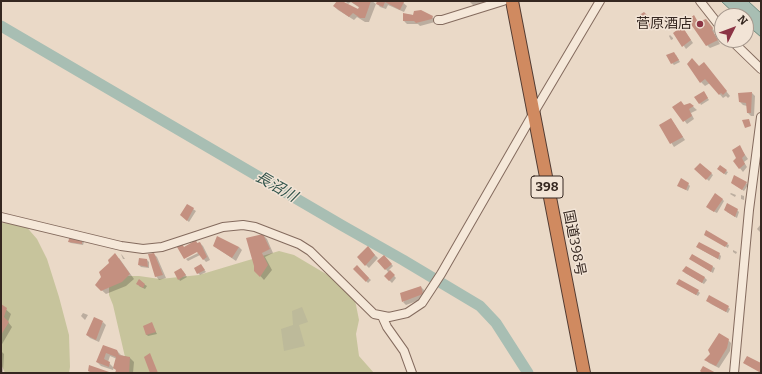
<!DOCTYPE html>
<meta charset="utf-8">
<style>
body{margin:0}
#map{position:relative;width:762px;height:374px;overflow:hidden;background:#ead9c7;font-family:Bitter,serif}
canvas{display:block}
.frame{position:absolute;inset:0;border:2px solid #352720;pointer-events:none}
.north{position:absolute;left:714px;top:8px;width:40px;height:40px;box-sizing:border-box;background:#f2e4d6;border:1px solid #a6988d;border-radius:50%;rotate:48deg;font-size:11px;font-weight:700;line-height:16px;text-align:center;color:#352720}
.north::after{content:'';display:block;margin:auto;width:14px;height:18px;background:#8c3445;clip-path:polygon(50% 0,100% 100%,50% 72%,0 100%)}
</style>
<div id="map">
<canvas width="762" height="374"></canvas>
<div class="frame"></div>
<div class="north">N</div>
</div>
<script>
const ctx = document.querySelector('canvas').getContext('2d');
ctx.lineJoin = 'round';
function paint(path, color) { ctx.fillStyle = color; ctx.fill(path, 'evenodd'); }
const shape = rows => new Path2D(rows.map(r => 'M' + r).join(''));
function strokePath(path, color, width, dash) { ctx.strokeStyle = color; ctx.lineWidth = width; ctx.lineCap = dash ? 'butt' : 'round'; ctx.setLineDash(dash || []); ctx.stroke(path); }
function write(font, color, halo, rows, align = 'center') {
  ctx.font = font + ' Bitter,"Noto Sans JP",serif'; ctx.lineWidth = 3; ctx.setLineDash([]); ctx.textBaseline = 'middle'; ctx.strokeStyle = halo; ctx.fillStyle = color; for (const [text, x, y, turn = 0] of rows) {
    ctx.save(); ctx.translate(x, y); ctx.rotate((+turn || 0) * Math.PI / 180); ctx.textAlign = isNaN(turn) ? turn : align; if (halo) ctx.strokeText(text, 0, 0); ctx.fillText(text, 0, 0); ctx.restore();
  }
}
paint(shape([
 [1,223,24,224,37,239,47,259,59,297,69,335,70,367,69,373,5,373,1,364],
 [279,251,294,255,321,271,345,285,353,294,356,305,359,320,356,334,359,356,374,373,126,373,125,357,113,305,109,295,109,287,127,276,139,276,160,279,199,275]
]), '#c7c49c');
paint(shape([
 [302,307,308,322,299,325,305,346,284,351,281,329,293,325,292,311]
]), '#bdba9a');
const water = shape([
 [721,1,748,1,761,13,761,37,746,24,746,16,737,16,721,1]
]);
paint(water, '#a8beb3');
strokePath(water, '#6f8b7f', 1);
paint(shape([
 [338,1,358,11,360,8,351,2,348,4,345,1,372,1,376,4,369,22,365,22,357,17,354,20,338,10,334,6],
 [378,1,401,1,407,6,404,12,388,5,386,9,380,7,377,3],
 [469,1,485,1,476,8],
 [644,13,656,26,651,29,640,17],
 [404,14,432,17,435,20,435,22,420,26,418,24,407,24,404,21],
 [697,20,699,23,709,24,715,32,714,33,720,44,710,48,707,45],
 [682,27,693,43,686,49,675,33],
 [670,35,673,38,673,39,671,40,669,36],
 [676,55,680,62,674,65,672,63],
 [699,67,708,68,730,96,728,98,726,96,723,98,710,83,705,86,701,82],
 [752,93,755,96,754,116,751,116,748,113,747,106,743,105,740,102],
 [705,94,709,100,701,105,700,103],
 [690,104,697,110,691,113,694,119,687,124,674,107,685,106],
 [671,119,685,140,674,147,660,125],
 [739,146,748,159,744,162,747,167,743,172,734,161,737,158],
 [700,164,713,175,709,181,696,169],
 [720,171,726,171,728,172,726,175],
 [732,183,746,183,748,185,744,191],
 [688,184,690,186,688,191,680,187],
 [731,193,736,195,735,197,730,194],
 [741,195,744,196,744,200,741,199],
 [722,199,724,201,717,213,709,209],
 [187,205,196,211,189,222,183,217],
 [737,210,739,212,737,218,727,212],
 [761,224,761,233,757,229],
 [263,235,267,239,273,253,265,257,272,270,264,280,255,270],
 [706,235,727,244,729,245,728,248],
 [82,240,84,242,83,245,71,243,69,242],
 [196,242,198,244,200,243,203,246,210,260,206,262,200,255,188,261,186,259,202,251,185,248],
 [214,246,239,247,242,250,236,261],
 [368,248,378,258,369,268,358,257],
 [700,249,719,254,721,256,720,260],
 [733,250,737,252,736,254,733,252],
 [121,254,122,255,125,259,123,259],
 [154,254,157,257,166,278,159,280,156,276],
 [384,256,393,266,389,270,396,278,392,283,385,276,389,273,379,261],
 [119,258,134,279,126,286,106,294,96,285],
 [147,260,149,262,149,268,141,267,139,265],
 [692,260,713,267,715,268,713,273],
 [202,267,206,272,200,275,198,273],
 [357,267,371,280,368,283,355,269],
 [686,267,705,278,707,280,704,284,685,273,684,271],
 [183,271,187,277,180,281,179,279],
 [139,281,147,286,145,289,139,286],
 [679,285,698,291,700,293,698,296],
 [421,287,424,290,425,298,406,305,403,302],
 [709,303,728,307,730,309,728,313],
 [1,305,11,314,8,322,12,327,1,346],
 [83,313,88,315,85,320,81,316],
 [103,322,106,325,99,342,90,338,87,335],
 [151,323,157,334,148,336,146,334],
 [728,340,731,343,730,351,719,368,709,363,706,360],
 [103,347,117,351,121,355,130,358,134,362,133,373,116,373,117,370,114,367,113,370,101,366,97,362],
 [110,356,117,359,114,368,108,362],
 [1,351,4,354,3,372,1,372]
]), '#0003');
strokePath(shape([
 [1,26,343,226,403,260,480,306,496,323,528,373]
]), '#a8beb3', 11);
paint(shape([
 [337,1,342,1,358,9,359,7,350,1,371,1,365,18,360,18,353,13,349,17,333,6],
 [377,1,402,1,404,2,400,10,385,2,383,7,376,4],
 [421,10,433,16,432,19,416,23,414,21,403,21,403,13,413,15,414,11],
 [644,12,655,23,649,28,638,16],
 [694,15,698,22,706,19,713,28,712,30,718,40,706,46,688,20],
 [682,26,691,40,682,47,673,33],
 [674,52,679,60,671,64,666,55],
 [692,58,699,66,704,62,727,91,723,95,721,93,719,95,705,79,700,83,687,64],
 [704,91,708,98,699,104,694,97],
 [752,92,751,113,747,113,746,103,739,102,738,93],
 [681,101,684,105,690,103,694,106,689,109,692,116,683,122,672,107],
 [671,118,683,137,670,144,659,125],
 [749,119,751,126,745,128,742,120],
 [740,145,745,155,742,158,745,164,739,169,733,161,736,158,732,150],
 [700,163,712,173,706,180,694,169],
 [720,165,727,170,724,174,717,169],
 [734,175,747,182,742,190,731,183],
 [681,178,689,183,686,190,677,186],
 [715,193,723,199,714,212,706,207],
 [727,203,738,209,735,217,724,210],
 [187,204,194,208,187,221,180,215],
 [706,230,728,243,725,247,704,235],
 [263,234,270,249,262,253,268,265,260,277,254,271,254,266,246,238],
 [70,236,82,239,82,244,68,242],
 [217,236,239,247,232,258,213,246],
 [196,240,197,243,200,242,207,257,203,260,197,252,184,259,177,247,182,244,184,247],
 [699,242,720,253,718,259,696,247],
 [368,246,375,255,365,266,357,257],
 [115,253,130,274,122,282,101,291,95,285,101,277,99,272,109,263,108,260],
 [154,253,163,275,155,277,148,254],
 [692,254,713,266,711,272,689,259],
 [384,255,392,264,385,270,377,261],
 [139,258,147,259,148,267,138,265],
 [201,264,205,270,197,274,194,268],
 [357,265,369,278,366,282,353,269],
 [686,266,705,277,702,283,682,271],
 [181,268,186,275,178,280,174,272],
 [390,270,395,275,389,281,384,276],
 [139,279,145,284,143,288,136,284],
 [679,279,699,290,696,295,676,284],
 [421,286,423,294,402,302,400,293],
 [709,295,729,306,726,312,706,301],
 [1,304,7,308,4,317,9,322,1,335],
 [94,317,103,321,96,340,86,335],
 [152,322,156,332,146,335,143,326],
 [719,333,729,339,727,348,716,366,704,360,710,354,708,350],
 [103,345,117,350,119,355,130,357,129,373,115,373,116,370,113,368,116,357,106,353,104,359,110,362,109,367,96,362],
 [150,353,158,373,150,373,144,357],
 [747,356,761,363,761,373,743,363],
 [89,365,112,373,92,373,88,371],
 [703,366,716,373,702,373,700,371]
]), '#c49080');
const minor = shape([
 [700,1,722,29],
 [438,20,442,20,503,1],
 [731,40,761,69],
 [1,217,121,246,143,249,162,247,223,227,243,225,255,227,299,244,310,251,374,314,389,317,407,313,422,303,441,274,533,114,600,1],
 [382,316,387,327,404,351,412,373],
 [734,373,749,210,761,117]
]);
const highway = shape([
 [512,1,584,373]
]);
strokePath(minor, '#846b5e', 10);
strokePath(highway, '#523b32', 14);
strokePath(minor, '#f5e8d9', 8);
strokePath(highway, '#d08a60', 12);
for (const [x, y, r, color] of [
 [700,24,4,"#8c3445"]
]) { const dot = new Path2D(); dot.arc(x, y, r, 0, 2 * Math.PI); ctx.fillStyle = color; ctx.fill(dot); strokePath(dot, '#f2e4d6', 1.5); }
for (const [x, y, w] of [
 [547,187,32]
]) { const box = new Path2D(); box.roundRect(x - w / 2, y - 11, w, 22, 3); ctx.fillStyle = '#f2e4d6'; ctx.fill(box); strokePath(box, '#352720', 1); }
write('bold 13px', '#352720', null, [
 ["398",547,187]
]);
write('14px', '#352720', '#f2e4d6', [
 ["菅原酒店",692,24]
], 'right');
write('14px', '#352720', '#f2e4d6', [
 ["国道398号",574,243,79]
]);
write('italic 15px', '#31544b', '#f2e4d6', [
 ["長沼川",276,187,30]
]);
</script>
